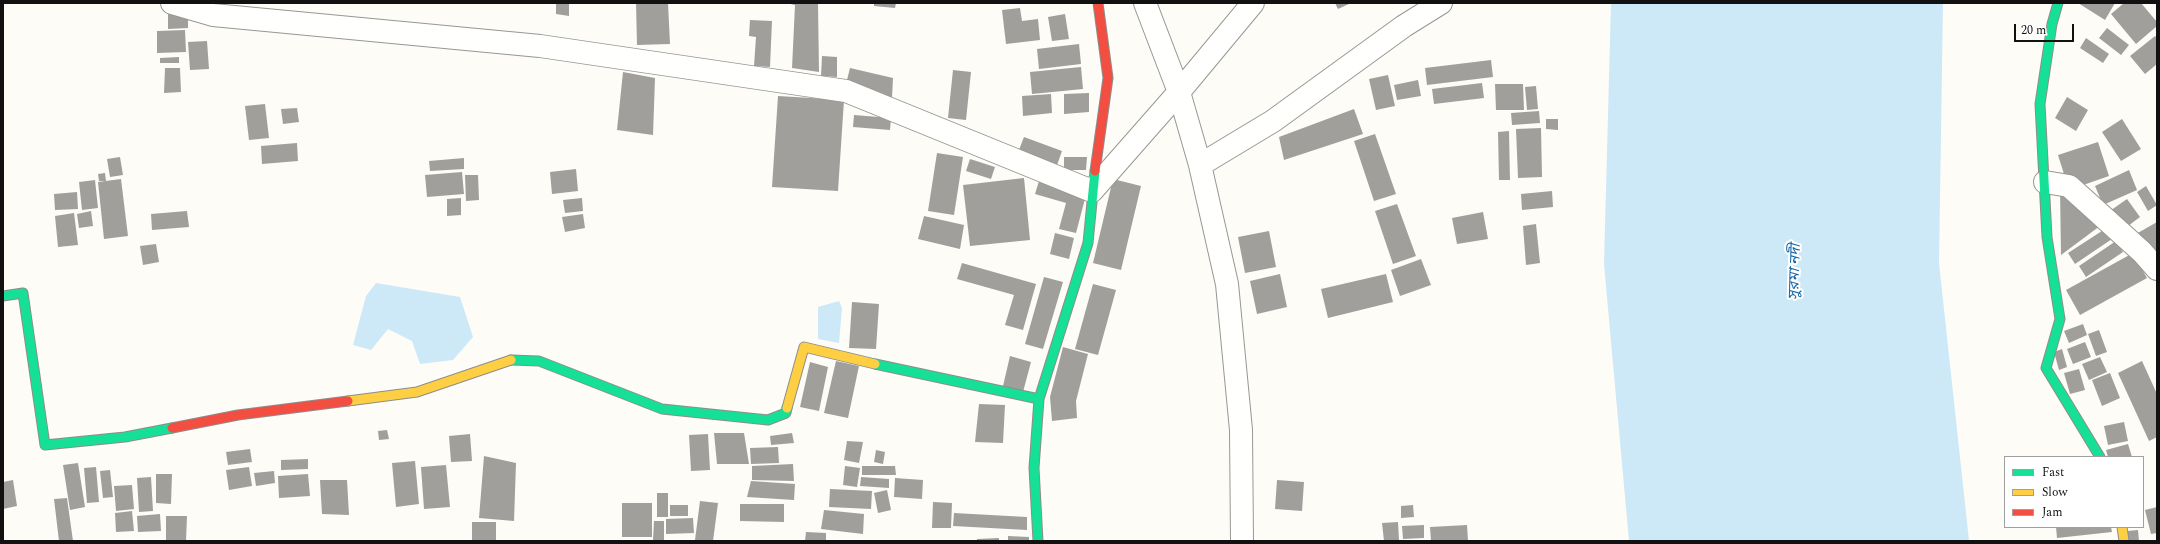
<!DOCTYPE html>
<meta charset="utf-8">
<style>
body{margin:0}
#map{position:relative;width:2160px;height:544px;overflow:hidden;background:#fdfcf7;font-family:Spectral,serif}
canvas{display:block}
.frame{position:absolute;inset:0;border:4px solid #111;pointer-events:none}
.legend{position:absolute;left:2004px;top:456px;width:140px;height:72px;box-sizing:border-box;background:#fff;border:1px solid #a0a0a0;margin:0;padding:5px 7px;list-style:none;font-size:12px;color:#111}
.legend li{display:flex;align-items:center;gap:8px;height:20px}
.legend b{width:20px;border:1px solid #a0a0a0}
.scale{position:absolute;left:2014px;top:24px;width:60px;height:18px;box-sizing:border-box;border:2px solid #111;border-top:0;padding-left:5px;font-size:12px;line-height:14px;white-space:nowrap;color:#111;-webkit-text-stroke:3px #fff;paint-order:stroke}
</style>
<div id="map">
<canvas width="2160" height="544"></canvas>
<div class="frame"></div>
<ul class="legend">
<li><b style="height:5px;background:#16e098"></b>Fast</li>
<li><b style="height:5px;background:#ffcf43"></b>Slow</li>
<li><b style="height:5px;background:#f24e42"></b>Jam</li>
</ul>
<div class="scale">20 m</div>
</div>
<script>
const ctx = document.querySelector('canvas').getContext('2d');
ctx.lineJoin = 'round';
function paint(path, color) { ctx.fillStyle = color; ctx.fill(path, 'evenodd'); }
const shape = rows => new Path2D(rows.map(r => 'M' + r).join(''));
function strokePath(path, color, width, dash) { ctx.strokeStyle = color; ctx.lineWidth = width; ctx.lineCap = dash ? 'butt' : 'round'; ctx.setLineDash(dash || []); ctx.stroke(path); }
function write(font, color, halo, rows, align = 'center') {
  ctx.font = font + ' Spectral,"Noto Sans Bengali",serif'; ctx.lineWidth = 4; ctx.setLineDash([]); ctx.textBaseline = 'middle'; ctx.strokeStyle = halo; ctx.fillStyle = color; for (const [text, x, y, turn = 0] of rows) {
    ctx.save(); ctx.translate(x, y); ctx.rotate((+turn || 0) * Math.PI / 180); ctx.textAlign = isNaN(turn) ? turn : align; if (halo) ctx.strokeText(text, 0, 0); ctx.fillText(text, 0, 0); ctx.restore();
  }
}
paint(shape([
 [1611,3,1943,3,1939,263,1969,541,1629,541,1604,264],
 [376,283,460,297,473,337,453,360,420,364,412,341,388,329,371,350,353,345,366,296],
 [839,301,842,308,839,343,818,339,818,307]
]), '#cde8f7');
paint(shape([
 [556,3,569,3,569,16,556,14],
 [636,3,668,3,670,44,637,45],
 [786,3,818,3,819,72,792,68,795,5],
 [874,3,896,3,895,8,874,6],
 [1335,3,1351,3,1338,9],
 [2078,3,2115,3,2105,20],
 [2124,3,2141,3,2157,22,2157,26,2136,44,2111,14],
 [1020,8,1022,21,1038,19,1040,40,1006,44,1002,10],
 [168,13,188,13,188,28,168,29],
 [1065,14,1069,39,1052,41,1048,17],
 [750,20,772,21,770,67,754,66,756,37,749,36],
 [2107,28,2129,45,2121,55,2099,38],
 [185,30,186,52,157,53,157,31],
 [2155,36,2157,38,2157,64,2145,74,2130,56],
 [2086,38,2109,54,2103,63,2080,48],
 [207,41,209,69,190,70,188,42],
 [1079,44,1081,64,1039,69,1037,49],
 [822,56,837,57,837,77,821,76],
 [179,57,179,63,160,63,160,58],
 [1491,60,1493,77,1427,85,1425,68],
 [1081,67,1083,89,1032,94,1030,72],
 [165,68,180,68,181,92,164,93],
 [850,68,893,78,892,98,846,84],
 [953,70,971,72,966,120,948,118],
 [623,72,655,78,653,135,617,130],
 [1388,75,1395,106,1376,110,1369,79],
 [1418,80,1421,96,1397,100,1394,85],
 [1482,83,1484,98,1434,104,1432,89],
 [1495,84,1523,84,1524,110,1496,110],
 [1536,86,1538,109,1527,110,1525,87],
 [1089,93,1089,112,1064,114,1064,94],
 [1051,94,1052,113,1023,116,1022,96],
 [778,96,844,100,838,191,772,187],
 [2067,97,2088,110,2076,131,2055,118],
 [265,104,269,138,249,140,245,106],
 [297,108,299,122,283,124,281,109],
 [1354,109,1363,134,1284,160,1279,137],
 [1539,111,1540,123,1512,125,1511,113],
 [854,115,891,118,890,130,853,127],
 [1546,119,1558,119,1558,130,1546,129],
 [2122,119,2141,149,2121,161,2102,132],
 [1541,128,1542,177,1518,178,1516,129],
 [1509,131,1510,180,1499,180,1498,132],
 [1375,134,1396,194,1374,201,1354,141],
 [1024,137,1062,151,1056,168,1017,155],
 [2098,142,2109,176,2069,190,2058,155],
 [297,143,298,161,262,164,261,146],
 [937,153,963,157,954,215,928,211],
 [120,157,123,175,110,177,107,159],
 [1064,157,1087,157,1086,170,1064,170],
 [464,158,464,169,430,171,429,161],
 [970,159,995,167,991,179,966,171],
 [576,169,578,191,552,194,550,172],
 [2129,170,2137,190,2103,205,2095,186],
 [462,172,464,194,427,197,425,175],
 [105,173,106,181,99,181,98,174],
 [465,175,478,175,479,200,466,201],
 [1024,178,1030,240,970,246,963,185],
 [121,179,128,236,104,239,98,182],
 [1113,179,1141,186,1121,270,1093,263],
 [95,180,98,208,82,210,79,182],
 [1039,181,1086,195,1076,233,1059,229,1066,203,1035,194],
 [2146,186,2157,205,2148,211,2137,192],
 [2060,189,2104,223,2061,255],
 [1552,191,1553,207,1522,210,1521,194],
 [77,192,78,209,55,210,54,194],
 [461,198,461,215,447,216,447,199],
 [582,198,583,211,565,213,563,200],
 [2127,199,2140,217,2120,232,2107,213],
 [1397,204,1416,256,1393,264,1375,211],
 [91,211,93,226,79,228,77,214],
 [187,211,189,227,152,230,151,214],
 [1483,212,1488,239,1457,244,1452,218],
 [74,213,78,245,58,247,55,216],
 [583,214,585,228,565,232,562,217],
 [924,216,964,225,960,249,918,239],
 [2157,222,2157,264,2136,234],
 [1536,224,1540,263,1526,265,1523,226],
 [2105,229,2112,239,2075,264,2068,253],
 [1269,231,1276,267,1245,273,1238,237],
 [1055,233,1074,238,1069,259,1050,254],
 [2116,241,2123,252,2086,277,2079,266],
 [156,244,159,262,143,265,140,246],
 [2133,253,2147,278,2080,315,2066,290],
 [1421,259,1431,285,1400,296,1391,270],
 [962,263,1036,284,1023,330,1005,325,1014,295,957,279],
 [1280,274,1287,307,1257,314,1250,281],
 [1386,274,1393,302,1328,318,1321,289],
 [1044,277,1063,282,1043,349,1025,344],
 [1093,284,1116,290,1098,355,1075,349],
 [852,302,879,304,876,349,849,348],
 [2083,324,2087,335,2069,343,2064,331],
 [2099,330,2107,352,2096,356,2088,334],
 [2085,342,2091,357,2073,364,2067,349],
 [1063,347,1088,354,1076,401,1077,418,1052,421,1050,397],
 [2062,349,2067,367,2059,370,2054,352],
 [1010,356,1031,362,1023,392,1003,386],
 [2100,357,2107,372,2089,380,2082,364],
 [836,361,859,366,848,418,824,413],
 [2142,361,2157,394,2157,437,2149,441,2118,373],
 [810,362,828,367,819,411,800,407],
 [2079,369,2085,390,2070,394,2064,373],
 [2110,373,2120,398,2102,406,2092,380],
 [979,404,1005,405,1003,443,975,442],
 [2124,422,2128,441,2108,445,2104,426],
 [387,430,389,439,379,440,378,431],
 [714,433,744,433,749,464,717,464],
 [792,433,794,443,771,445,770,436],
 [470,434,472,461,451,462,449,436],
 [708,434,710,470,691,471,689,435],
 [847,441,863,442,859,463,844,460],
 [2128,444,2132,457,2108,457,2106,450],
 [778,447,779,463,751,464,750,448],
 [250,449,252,462,228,465,226,452],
 [876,450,885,452,883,464,874,462],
 [484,456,516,463,514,521,479,518],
 [308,459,308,469,281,470,281,460],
 [415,461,419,504,396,507,392,463],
 [78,463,85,507,70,510,63,465],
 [793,464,794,481,752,480,752,466],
 [446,465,450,507,424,509,421,467],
 [845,466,860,468,857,487,843,485],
 [862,466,895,466,896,475,862,475],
 [96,467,99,502,87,503,84,468],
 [249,467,252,486,229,490,226,470],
 [110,470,113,497,103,498,100,471],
 [274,471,275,483,256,486,254,473],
 [156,474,172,474,171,504,156,503],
 [308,474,310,496,279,498,278,476],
 [151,477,153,511,139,512,137,478],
 [861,477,889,479,889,488,860,486],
 [895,478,923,480,922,499,894,497],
 [13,480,17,506,3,509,3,482],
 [320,480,347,480,349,515,322,514],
 [1277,480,1304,482,1302,511,1275,509],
 [751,481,795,484,794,500,747,497],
 [132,485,134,509,116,511,114,486],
 [830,489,872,491,871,509,829,507],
 [887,490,891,510,878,513,874,493],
 [657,493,668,493,668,517,657,517],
 [67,498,73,541,59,541,54,499],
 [700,501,718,503,713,541,695,540],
 [933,502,952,503,951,528,932,528],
 [622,503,652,503,652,537,622,537],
 [740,504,784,504,784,522,740,521],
 [670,505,688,505,688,516,670,516],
 [1413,505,1414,517,1401,518,1401,506],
 [2157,507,2157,533,2151,534,2145,510],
 [824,510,864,514,863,534,821,529],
 [132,511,134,531,116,532,115,513],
 [954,513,1027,517,1027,530,953,526],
 [160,514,161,531,138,532,137,516],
 [166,516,187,516,186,541,166,541],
 [693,518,694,533,666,534,666,519],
 [654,521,664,521,664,540,653,540],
 [472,522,496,522,496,541,472,541],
 [1398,522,1399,540,1384,541,1382,523],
 [1424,525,1424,538,1403,539,1402,526],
 [1467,525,1468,541,1431,541,1430,527],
 [2056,527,2111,527,2112,532,2057,538],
 [2138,530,2139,541,2128,541,2127,531],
 [806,532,826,533,826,541,805,541],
 [1008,536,1029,537,1029,541,1008,541],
 [999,538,999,541,977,541,977,539]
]), '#a19f9c');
const street = shape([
 [172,3,213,15,540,46,846,91,1092,191,1179,92,1253,3],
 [1145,3,1179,92,1200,165,1227,284,1241,430,1242,541],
 [1200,165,1273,121,1404,26,1441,3],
 [2045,182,2069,186,2142,252,2157,269]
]);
const fast = shape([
 [2058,3,2052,24,2040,104,2047,237,2060,319,2046,368,2100,457],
 [3,296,23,293,45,445,125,437,172,428],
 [511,360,539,361,662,409,768,420,786,413,787,408],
 [875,364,1039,399],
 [1038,541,1034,468,1039,399,1088,243,1095,171]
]);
const slow = shape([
 [348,401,417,392,511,360],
 [787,408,804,347,875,364],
 [2122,527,2124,541]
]);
const jam = shape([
 [1095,171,1108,78,1098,3],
 [172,428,238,415,348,401]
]);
strokePath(street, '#979795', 24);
strokePath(fast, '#8e8d8b', 11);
strokePath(slow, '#8e8d8b', 11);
strokePath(jam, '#8e8d8b', 11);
strokePath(street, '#fffffe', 22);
strokePath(fast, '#16e098', 9);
strokePath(slow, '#ffcf43', 9);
strokePath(jam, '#f24e42', 9);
write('italic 15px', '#1768a6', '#fff', [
 ["সুরমা নদী",1796,272,-88]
]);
</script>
